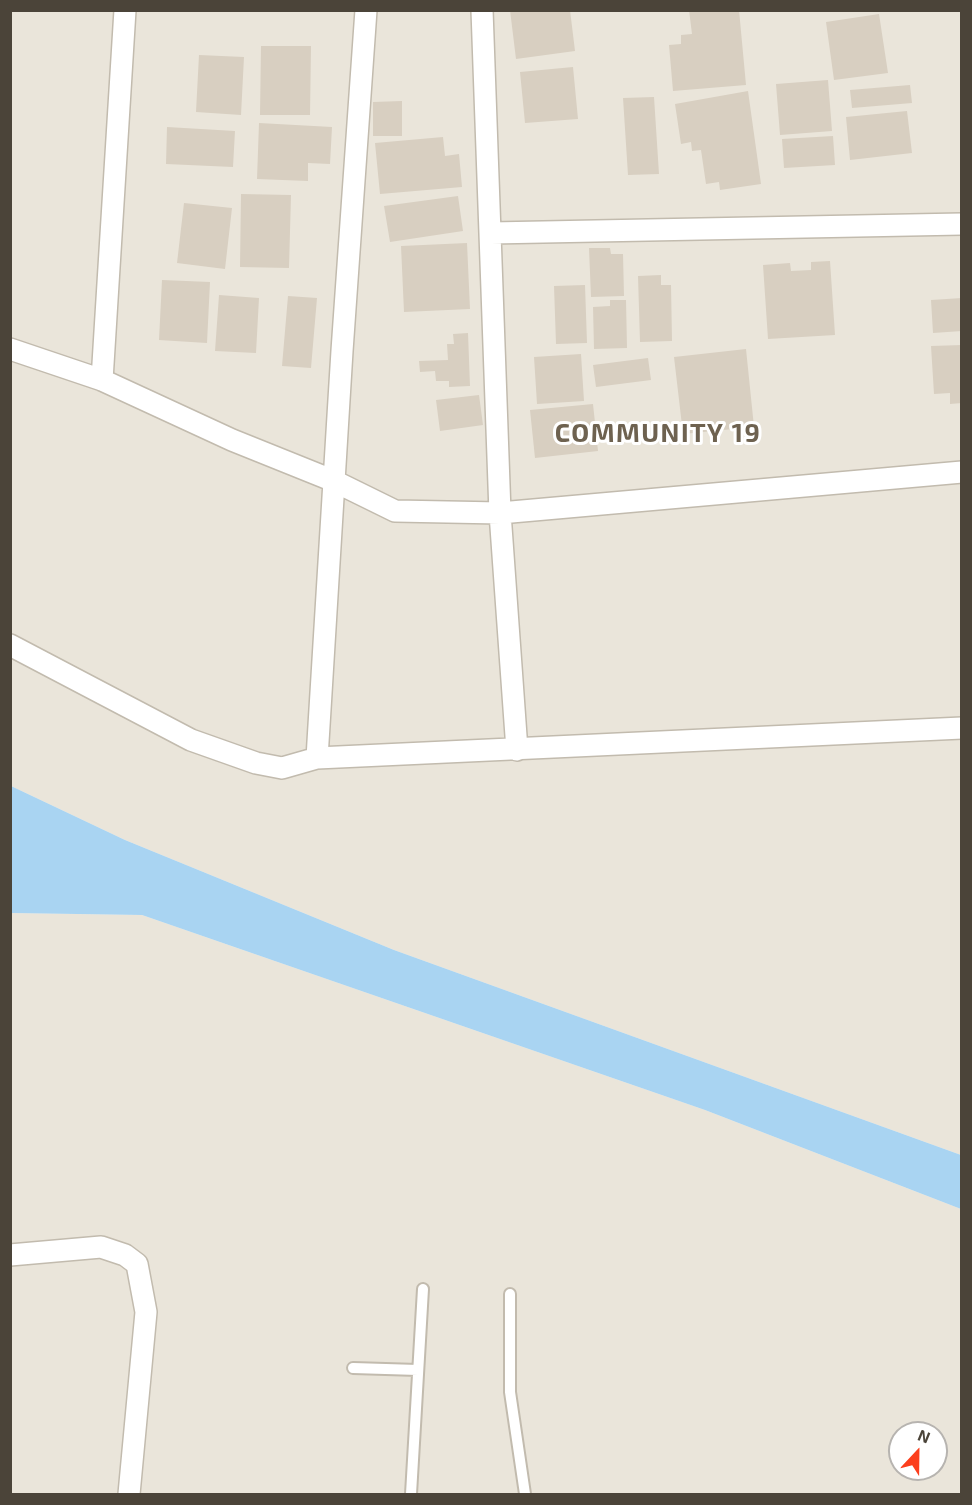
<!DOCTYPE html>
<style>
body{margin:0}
#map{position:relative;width:972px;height:1505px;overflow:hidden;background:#f6f3ec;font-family:"Exo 2",sans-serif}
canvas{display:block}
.frame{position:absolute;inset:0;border:12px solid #4b4439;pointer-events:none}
.north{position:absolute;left:888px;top:1421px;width:60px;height:60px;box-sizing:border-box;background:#fff;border:2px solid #b7b4b0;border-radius:50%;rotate:22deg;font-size:16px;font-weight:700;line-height:24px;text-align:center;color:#4b4439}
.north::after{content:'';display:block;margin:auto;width:21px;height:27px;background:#fc3f1d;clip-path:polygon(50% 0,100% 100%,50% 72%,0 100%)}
</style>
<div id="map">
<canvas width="972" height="1505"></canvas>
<div class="frame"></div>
<div class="north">N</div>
</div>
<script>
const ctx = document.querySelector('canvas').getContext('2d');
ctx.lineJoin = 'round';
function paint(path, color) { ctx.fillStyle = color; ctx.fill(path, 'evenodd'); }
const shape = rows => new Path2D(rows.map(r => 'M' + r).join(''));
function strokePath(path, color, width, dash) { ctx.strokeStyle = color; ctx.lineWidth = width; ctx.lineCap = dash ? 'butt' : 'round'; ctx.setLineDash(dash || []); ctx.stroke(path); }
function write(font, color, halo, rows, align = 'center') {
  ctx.font = font + ' "Exo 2",sans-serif'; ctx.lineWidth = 6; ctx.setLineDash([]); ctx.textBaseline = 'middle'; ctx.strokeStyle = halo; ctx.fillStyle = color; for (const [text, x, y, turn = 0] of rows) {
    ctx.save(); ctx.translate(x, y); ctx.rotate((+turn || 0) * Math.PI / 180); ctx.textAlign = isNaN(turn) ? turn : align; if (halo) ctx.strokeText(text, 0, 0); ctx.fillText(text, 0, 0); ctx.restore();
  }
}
paint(shape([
 [11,11,961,11,961,1155,394,950,125,840,11,786],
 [11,913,142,915,705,1110,961,1209,961,1494,11,1494],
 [900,1433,936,1433,936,1469,900,1469]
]), '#eae5da');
paint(shape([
 [11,786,125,840,394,950,961,1155,961,1209,705,1110,142,915,11,913]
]), '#a9d4f2');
paint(shape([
 [510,10,570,10,575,51,516,59],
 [689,10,739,10,746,85,673,91,669,45,681,44,681,35,692,34],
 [879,14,888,73,834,80,826,22],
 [261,46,311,46,310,115,260,115],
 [199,55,244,57,241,115,196,112],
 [573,67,578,119,525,123,520,72],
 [828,80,832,131,780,135,776,84],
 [910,85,912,103,852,108,850,90],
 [748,91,761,184,720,190,719,182,706,184,701,150,692,151,691,142,681,144,675,104],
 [654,97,659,174,628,175,623,98],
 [402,101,402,136,373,136,373,102],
 [907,111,912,153,850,160,846,117],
 [259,123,332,127,330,164,308,163,308,181,257,179],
 [167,127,235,131,233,167,166,164],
 [833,136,835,165,784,168,782,139],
 [443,137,445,156,459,154,462,187,380,194,375,143],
 [241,194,291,195,289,268,240,267],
 [458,196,463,231,390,242,384,206],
 [184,203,232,208,225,269,177,263],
 [467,243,470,309,404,312,401,246],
 [589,248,610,248,611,254,623,254,624,296,591,297],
 [830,261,835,335,768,339,763,265,790,263,791,271,811,270,811,262],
 [661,275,661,285,671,285,672,341,640,342,638,276],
 [162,280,210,282,207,343,159,340],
 [585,285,587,343,556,344,554,286],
 [219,295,259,298,256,353,215,351],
 [288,296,317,298,311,368,282,366],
 [962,298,962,331,933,333,931,300],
 [610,300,626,300,627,348,594,349,593,307,610,306],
 [468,333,470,386,449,387,449,381,436,381,435,371,420,372,419,361,448,360,447,344,454,344,453,334],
 [962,345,962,403,950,404,950,393,934,394,931,346],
 [746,349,754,427,683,434,674,357],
 [581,354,584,401,537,404,534,357],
 [648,358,651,380,596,387,593,365],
 [479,395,483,425,440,431,436,400],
 [593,404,598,451,535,458,530,410]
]), '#d8cfc1');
const service = shape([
 [510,1294,510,1392,525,1494],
 [353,1368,418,1370],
 [411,1494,423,1289]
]);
const minor = shape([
 [482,10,500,513,517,750],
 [491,233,962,224],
 [10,349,102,380,232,440,334,481,395,511,500,513,962,472],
 [102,380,125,10],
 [10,645,191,740,256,763,282,768,317,758,962,728],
 [317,758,342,351,366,10],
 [10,1255,101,1247,125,1255,137,1264,146,1312,129,1494]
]);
strokePath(service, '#c2bbae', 14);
strokePath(minor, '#c2bbae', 24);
strokePath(service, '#fff', 10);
strokePath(minor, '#fff', 21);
ctx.letterSpacing = '1.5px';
write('bold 26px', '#6e6250', '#fff', [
 ["COMMUNITY 19",658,433]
]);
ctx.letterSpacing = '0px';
</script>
